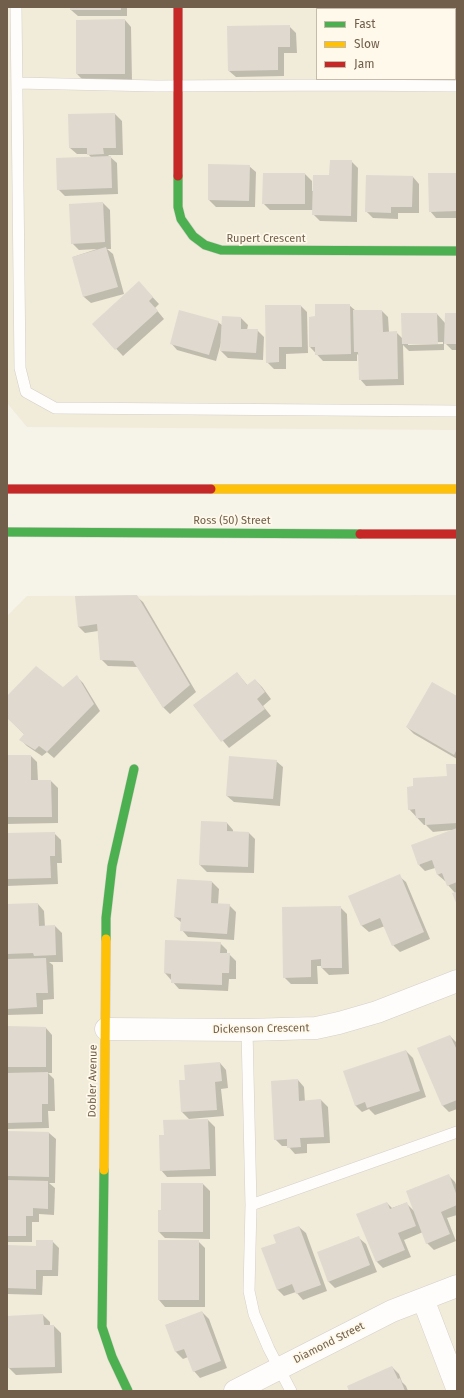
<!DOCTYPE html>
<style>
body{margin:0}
#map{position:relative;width:464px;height:1398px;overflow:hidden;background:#f6f3e9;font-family:"Fira Sans",sans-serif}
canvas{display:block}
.frame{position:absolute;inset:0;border:8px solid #725f4b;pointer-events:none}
.legend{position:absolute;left:316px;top:8px;width:140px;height:72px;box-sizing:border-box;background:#fef9ea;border:1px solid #c6bbaa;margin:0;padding:5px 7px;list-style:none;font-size:12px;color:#725f4b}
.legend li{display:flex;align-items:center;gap:8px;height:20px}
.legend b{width:20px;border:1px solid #c6bbaa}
</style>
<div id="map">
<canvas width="464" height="1398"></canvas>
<div class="frame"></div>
<ul class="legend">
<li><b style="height:5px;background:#4caf50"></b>Fast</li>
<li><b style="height:5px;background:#ffc107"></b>Slow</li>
<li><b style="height:5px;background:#c62828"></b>Jam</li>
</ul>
</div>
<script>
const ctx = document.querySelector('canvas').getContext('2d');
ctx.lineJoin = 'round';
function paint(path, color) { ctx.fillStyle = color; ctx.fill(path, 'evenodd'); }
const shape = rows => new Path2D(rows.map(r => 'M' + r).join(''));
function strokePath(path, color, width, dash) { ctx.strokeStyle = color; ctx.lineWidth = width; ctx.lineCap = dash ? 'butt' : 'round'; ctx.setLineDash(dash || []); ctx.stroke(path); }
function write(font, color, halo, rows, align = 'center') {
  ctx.font = font + ' "Fira Sans",sans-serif'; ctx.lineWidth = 3.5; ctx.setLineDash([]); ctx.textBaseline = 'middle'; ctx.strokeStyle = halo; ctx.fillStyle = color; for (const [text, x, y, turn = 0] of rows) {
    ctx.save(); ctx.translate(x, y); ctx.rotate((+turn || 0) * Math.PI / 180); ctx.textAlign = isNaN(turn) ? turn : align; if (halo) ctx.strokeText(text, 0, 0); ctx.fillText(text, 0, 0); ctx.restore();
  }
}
paint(shape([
 [7,7,457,7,457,430,27,427,7,403],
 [317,9,455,9,455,79,317,79],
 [457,595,457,1391,7,1391,7,616,27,596]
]), '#f1ebd9');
paint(shape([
 [71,7,127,7,127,16,78,16,71,10],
 [235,7,288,7,236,8],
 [125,20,131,27,132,81,84,81,77,74,77,21],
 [289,26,296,33,297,53,284,53,284,76,236,77,229,71],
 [115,114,122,121,123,155,108,155,117,163,118,194,65,196,58,189,91,157,88,154,77,154,70,148,69,115],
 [351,161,358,168,357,222,320,221,313,214,313,210,270,210,263,203,305,174,312,181,312,191,313,191],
 [249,166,256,172,255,207,216,207,209,200],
 [457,174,457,218,436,218,430,211],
 [413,177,419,184,419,213,398,213,398,219,373,218,366,211],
 [103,203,110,210,111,249,107,249,113,254,124,294,91,303,84,297,73,257,97,249,79,250,72,243],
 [145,289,159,304,155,308,164,319,123,356,93,324],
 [349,305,356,311,382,311,388,317,389,332,396,332,402,338,437,314,445,323,457,314,457,350,452,350,444,342,444,350,409,351,403,345,404,385,366,386,360,379,359,356,357,354,357,361,323,361,310,347,310,317,316,317],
 [443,342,443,344,408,345,408,343],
 [301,306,307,312,308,353,286,354,286,369,274,369,267,362],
 [223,317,241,318,248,325,247,330,257,330,264,337,263,360,228,358,221,351,221,343,216,361,177,350,171,343,218,322,223,326],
 [136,596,143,602,196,692,170,714,163,707,138,667,108,666,101,659,98,631,85,633,78,626],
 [237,673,248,686,255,680,262,687,271,699,263,706,271,716,229,748,194,706],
 [77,677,83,683,100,711,54,758,47,752,42,756,27,746,21,740,25,735,7,717,7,697,63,689],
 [457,697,457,759,414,734,407,727],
 [7,756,31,756,37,762,38,781,51,781,58,788,58,823,7,824],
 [276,761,283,767,280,806,234,802,227,796],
 [457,765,457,903,455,893,448,885,446,881,445,881,438,875,435,868,425,871,419,865,452,830,433,832,426,825,424,825,409,809,448,777],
 [227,823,233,830,233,832,249,833,255,839,254,873,207,872,200,865],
 [54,833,61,840,62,863,57,863,58,884,7,886,7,834],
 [399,876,406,882,430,939,400,952,393,945,385,926,369,932,362,926,350,897],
 [212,882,219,889,218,904,229,905,236,912,234,940,188,937,182,930,182,923,175,917],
 [38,904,44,911,45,927,55,926,62,933,63,962,49,962,53,965,54,999,43,1000,43,1014,7,1015,7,905],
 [340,907,347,914,349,974,329,975,322,968,322,966,317,966,318,984,291,984,284,977],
 [220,943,227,950,227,954,229,954,236,961,236,979,229,979,228,991,179,989,165,973],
 [7,1027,46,1028,52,1035,52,1073,48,1073,54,1079,55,1111,48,1111,49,1128,7,1129],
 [450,1036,457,1043,457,1109,449,1112,442,1105],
 [406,1051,413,1058,426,1097,375,1115,369,1109,362,1112,355,1105],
 [220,1063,226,1070,228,1088,221,1089,224,1116,189,1119,182,1112,186,1081],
 [298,1080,304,1087,305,1102,321,1100,328,1107,330,1143,307,1144,307,1153,295,1154,288,1146,282,1146,275,1139],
 [208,1120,215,1127,216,1176,167,1177,161,1170,165,1136,164,1121],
 [7,1132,49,1133,56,1139,55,1183,49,1183,55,1188,54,1215,39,1214,39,1222,32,1222,32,1242,7,1242],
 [449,1176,455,1182,457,1187,457,1215,447,1218,456,1241,434,1250,427,1243,423,1232,404,1240,411,1257,383,1268,377,1262,387,1203,392,1208,406,1203,414,1211],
 [162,1184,203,1184,210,1191,210,1239,165,1238,159,1232,162,1211],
 [299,1227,306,1233,327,1291,303,1300,296,1292,284,1296,277,1289,277,1243],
 [359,1238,366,1244,377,1272,335,1288,328,1281],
 [52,1241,59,1248,58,1276,43,1276,42,1295,7,1294,7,1246,36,1247],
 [198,1241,205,1248,205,1307,165,1307,159,1300],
 [202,1312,209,1319,227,1368,200,1378,194,1371,188,1357,183,1359,176,1352,166,1325],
 [43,1315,50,1322,50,1326,54,1326,61,1333,62,1373,16,1375,9,1368],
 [392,1367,399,1374,402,1382,406,1386,408,1391,350,1391]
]), '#0003');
paint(shape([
 [70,7,121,7,121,10,70,10],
 [451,7,457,7,457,12,455,9],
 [125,19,125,74,76,74,76,20],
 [290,25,290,47,278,47,278,70,228,71,227,26],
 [115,113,116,148,103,148,104,154,87,155,87,148,69,148,68,114],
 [111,156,112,188,57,190,56,158],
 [330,160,352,160,351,216,312,215,313,175,329,175],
 [208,164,250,165,249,201,208,200],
 [263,173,305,173,305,204,262,204],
 [428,173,457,173,457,211,429,212],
 [366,175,413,176,412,207,391,207,391,213,365,212],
 [103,202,105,242,71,244,69,204],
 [106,247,118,287,83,297,72,257],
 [139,281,153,297,149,301,158,311,115,350,92,324],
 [315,304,350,304,351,354,315,355,315,347,309,347,309,317,315,316],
 [265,305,301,305,302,347,279,347,279,362,266,363],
 [179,310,219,321,209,355,170,344],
 [353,310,382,310,383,332,397,331,398,379,359,380,358,352,354,352],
 [401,313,437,313,438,344,402,344],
 [445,313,457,313,457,344,444,344],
 [222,316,241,317,241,329,258,329,256,353,220,351],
 [137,595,190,685,163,708,133,661,100,660,97,624,78,627,75,596],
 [36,666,63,687,77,675,94,704,47,752,39,746,35,750,19,740,24,734,7,718,7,696],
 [237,672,247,685,255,679,265,692,257,699,265,709,221,742,193,705],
 [432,682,457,696,457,749,454,755,406,727],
 [7,755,31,755,31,780,51,780,52,817,7,817],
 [229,756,277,760,273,799,226,796],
 [446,764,457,764,457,823,425,825,425,818,416,818,415,809,408,810,407,787,413,786,413,778,447,776],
 [201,821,227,822,227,831,249,832,248,867,199,865],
 [457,828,457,882,447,886,442,873,437,875,432,860,418,865,411,845],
 [55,832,55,856,50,856,51,878,7,879,7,833],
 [400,874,424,932,392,946,380,918,361,926,348,896],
 [177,879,212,881,211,903,230,904,227,934,180,931,181,918,174,917],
 [457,892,457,905,452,893],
 [38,903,39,926,55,925,56,955,34,956,33,953,7,954,7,904],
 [341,906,342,968,321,968,321,959,311,960,311,977,283,978,282,907],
 [165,940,221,942,220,953,230,953,229,973,222,973,222,985,171,983,171,974,164,973],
 [46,958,48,993,36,993,37,1007,7,1009,7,959],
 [7,1026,46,1027,46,1067,7,1067],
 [450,1035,457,1050,457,1100,442,1106,417,1048],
 [406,1050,420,1091,367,1108,365,1102,355,1106,343,1071],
 [220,1062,222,1081,215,1082,217,1110,181,1112,179,1080,185,1080,184,1065],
 [48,1072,48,1104,42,1104,42,1122,7,1123,7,1073],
 [298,1079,299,1101,321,1099,324,1137,300,1138,301,1147,287,1148,287,1139,274,1140,271,1081],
 [208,1119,210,1169,160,1171,159,1135,164,1135,163,1120],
 [7,1131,49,1132,49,1177,7,1176],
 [449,1174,457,1196,457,1205,441,1212,450,1234,426,1244,406,1191],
 [7,1180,48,1181,48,1209,33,1208,33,1216,26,1216,26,1236,7,1236],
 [161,1183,203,1183,203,1232,158,1232,158,1210,161,1210],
 [387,1202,390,1209,407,1202,416,1226,398,1233,405,1250,376,1262,356,1214],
 [299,1226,321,1285,296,1294,292,1284,277,1290,261,1248,276,1243,273,1235],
 [359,1236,370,1265,328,1282,317,1252],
 [36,1240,53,1240,52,1270,36,1270,36,1289,7,1288,7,1245,36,1246],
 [158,1240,199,1240,199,1300,158,1300],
 [202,1311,221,1361,193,1372,184,1349,175,1352,165,1325],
 [43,1314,44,1325,54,1325,55,1367,8,1368,7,1316],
 [392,1366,398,1379,400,1378,405,1391,349,1391,347,1386]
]), '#dfd9cf');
const lane = shape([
 [16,7,20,368,26,392,55,408,457,411],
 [346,7,346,9],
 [346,80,346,85,457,86],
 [17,83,157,86,346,85],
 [247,1030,251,1205,249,1291,254,1314,269,1349,291,1391],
 [251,1205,457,1132]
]);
const street = shape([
 [106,1029,247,1030,316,1028,339,1023,377,1012,457,981],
 [423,1299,457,1388],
 [235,1391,392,1311,457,1286]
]);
const fast = shape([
 [178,176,178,207,181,219,193,236,205,245,221,250,457,251],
 [7,532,360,534],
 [106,939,106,918,112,866,134,769],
 [104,1170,102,1327,112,1357,128,1391]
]);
const slow = shape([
 [211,489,457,489],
 [104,1170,106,939]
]);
const jam = shape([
 [178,7,178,176],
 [7,489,211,489],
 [360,534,457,534]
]);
strokePath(lane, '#d5d0c8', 12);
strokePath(street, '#d5d0c8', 23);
strokePath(fast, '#d6d0c7', 10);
strokePath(slow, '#d6d0c7', 10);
strokePath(jam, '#d6d0c7', 10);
strokePath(lane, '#fefdfc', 11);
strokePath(street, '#fefdfc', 22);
strokePath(fast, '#4caf50', 9);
strokePath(slow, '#ffc107', 9);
strokePath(jam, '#c62828', 9);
write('11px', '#725f4b', '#fef9ea', [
 ["Rupert Crescent",266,239],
 ["Ross (50) Street",232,521],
 ["Dickenson Crescent",261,1029,-1],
 ["Dobler Avenue",93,1081,-89],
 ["Diamond Street",329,1343,-27]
]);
</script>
